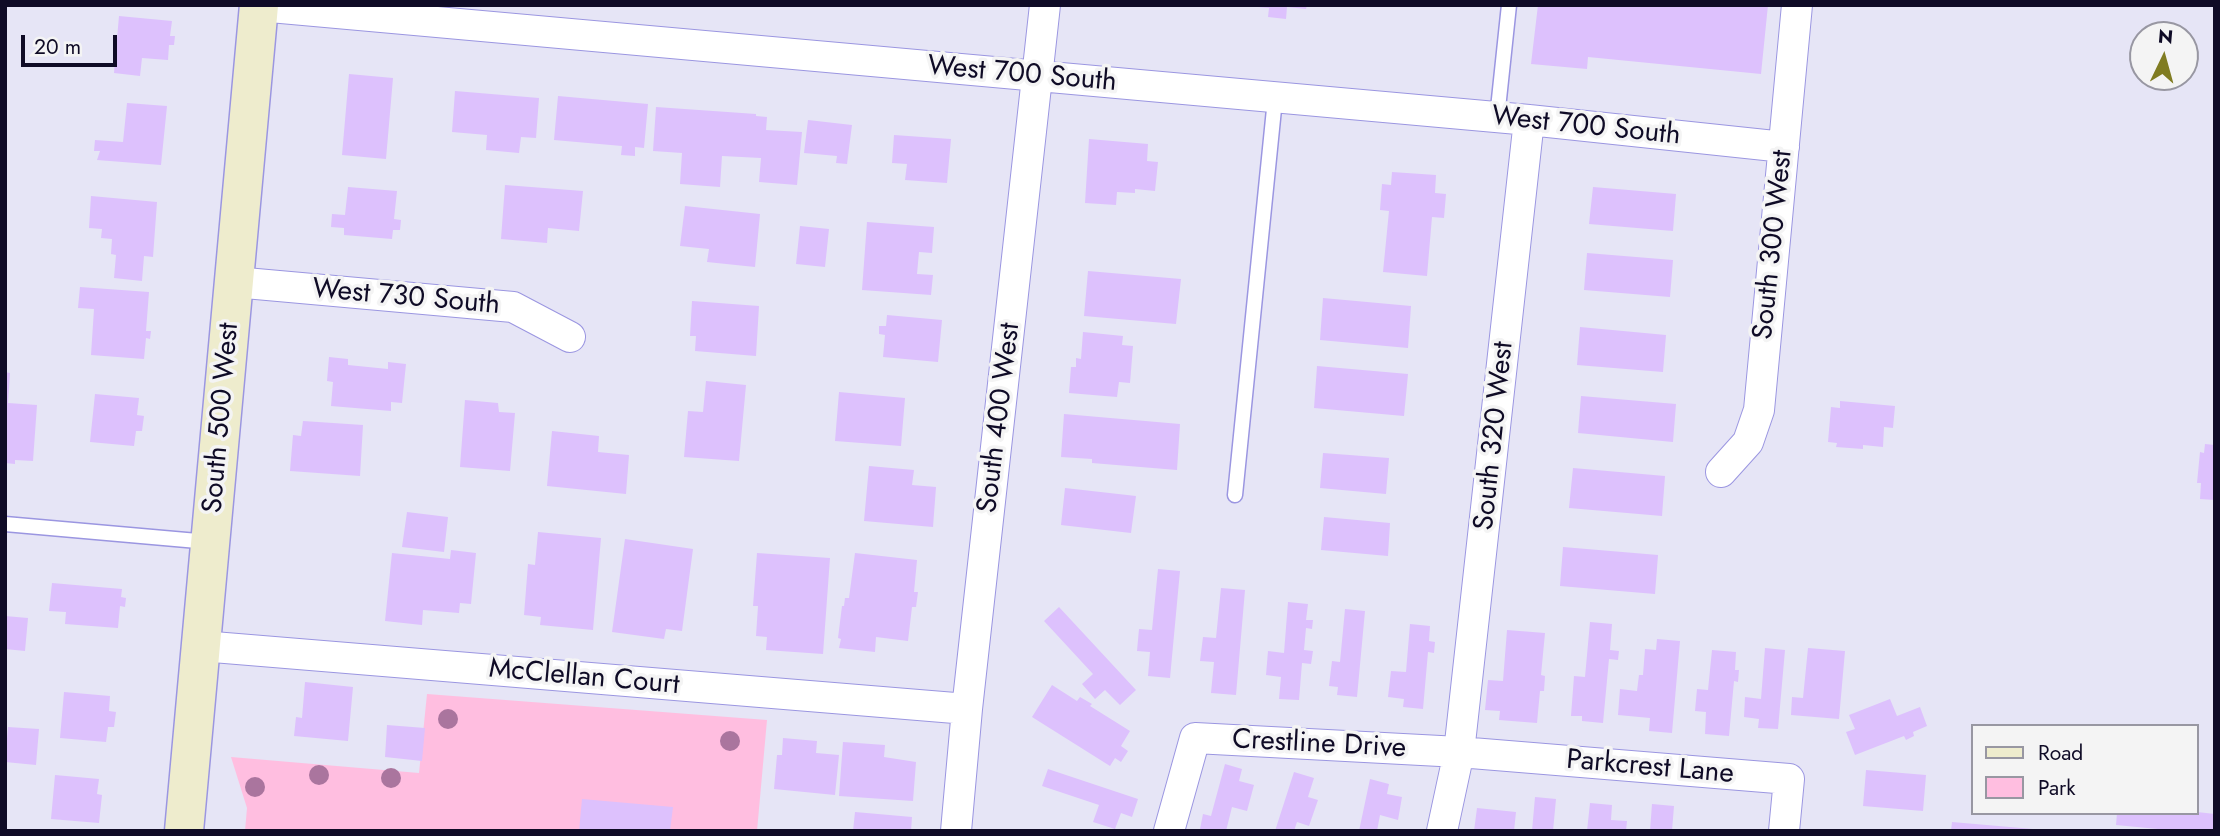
<!DOCTYPE html>
<style>
body{margin:0}
#map{position:relative;width:2220px;height:836px;overflow:hidden;background:#e6e5f6;font-family:Jost,sans-serif}
canvas{display:block}
.frame{position:absolute;inset:0;border:7px solid #0f0b26;pointer-events:none}
.legend{position:absolute;left:1971px;top:724px;width:228px;height:91px;box-sizing:border-box;background:#f4f4f4;border:2px solid #9897a2;margin:0;padding:9px 12px;list-style:none;font-size:21px;color:#0f0b26}
.legend li{display:flex;align-items:center;gap:14px;height:35px}
.legend b{width:35px;border:2px solid #9897a2}
.north{position:absolute;left:2129px;top:21px;width:70px;height:70px;box-sizing:border-box;background:#f4f4f4;border:2px solid #9897a2;border-radius:50%;rotate:5deg;font-size:19px;font-weight:700;line-height:28px;text-align:center;color:#0f0b26}
.north::after{content:'';display:block;margin:auto;width:24px;height:32px;background:#807c22;clip-path:polygon(50% 0,100% 100%,50% 72%,0 100%)}
.scale{position:absolute;left:21px;top:35px;width:96px;height:32px;box-sizing:border-box;border:4px solid #0f0b26;border-top:0;padding-left:9px;font-size:21px;line-height:24px;white-space:nowrap;color:#0f0b26;-webkit-text-stroke:5px #f4f4f4;paint-order:stroke}
</style>
<div id="map">
<canvas width="2220" height="836"></canvas>
<div class="frame"></div>
<ul class="legend">
<li><b style="height:9px;background:#eeeccd"></b>Road</li>
<li><b style="height:19px;background:#ffbee0"></b>Park</li>
</ul>
<div class="north">N</div>
<div class="scale">20 m</div>
</div>
<script>
const ctx = document.querySelector('canvas').getContext('2d');
ctx.lineJoin = 'round';
function paint(path, color) { ctx.fillStyle = color; ctx.fill(path, 'evenodd'); }
const shape = rows => new Path2D(rows.map(r => 'M' + r).join(''));
function strokePath(path, color, width, dash) { ctx.strokeStyle = color; ctx.lineWidth = width; ctx.lineCap = dash ? 'butt' : 'round'; ctx.setLineDash(dash || []); ctx.stroke(path); }
function write(font, color, halo, rows, align = 'center') {
  ctx.font = font + ' Jost,sans-serif'; ctx.lineWidth = 7; ctx.setLineDash([]); ctx.textBaseline = 'middle'; ctx.strokeStyle = halo; ctx.fillStyle = color; for (const [text, x, y, turn = 0] of rows) {
    ctx.save(); ctx.translate(x, y); ctx.rotate((+turn || 0) * Math.PI / 180); ctx.textAlign = isNaN(turn) ? turn : align; if (halo) ctx.strokeText(text, 0, 0); ctx.fillText(text, 0, 0); ctx.restore();
  }
}
paint(shape([
 [427,694,767,720,757,831,245,831,247,808,231,757,419,773]
]), '#ffbee0');
paint(shape([
 [1258,5,1307,5,1306,9,1287,7,1286,19,1268,17,1269,8,1258,7],
 [1538,5,1768,5,1761,74,1588,57,1587,69,1531,64],
 [119,16,172,21,170,36,175,36,174,45,169,45,168,60,142,58,140,76,114,73],
 [349,74,393,78,386,159,342,155],
 [455,91,539,98,536,138,521,137,519,153,486,150,487,135,452,132],
 [558,96,648,104,644,148,635,147,635,156,621,155,622,146,554,140],
 [127,103,167,106,161,165,97,160,100,151,94,151,95,140,123,142],
 [656,107,756,114,756,116,767,117,766,130,802,132,797,185,759,182,761,158,722,156,720,187,680,184,682,153,653,151],
 [808,120,852,125,847,164,836,163,837,156,804,153],
 [894,135,951,139,947,183,905,180,907,164,892,163],
 [1089,139,1148,144,1147,161,1158,162,1155,191,1135,189,1135,193,1117,192,1116,205,1085,203],
 [1392,172,1436,175,1435,193,1446,194,1444,218,1432,217,1427,276,1383,272,1389,211,1380,210,1382,184,1391,185],
 [505,185,583,191,579,231,548,228,547,243,501,239],
 [348,187,397,191,394,219,401,220,400,230,393,230,392,239,344,235,344,228,331,227,332,214,345,215],
 [1593,187,1676,194,1673,231,1589,224],
 [91,196,157,202,153,257,144,256,142,281,114,278,116,255,111,254,112,239,101,238,102,229,89,228],
 [685,206,760,214,755,267,707,262,709,249,680,246],
 [867,222,934,227,932,253,919,252,917,274,933,275,931,295,862,290],
 [800,226,829,229,825,267,796,264],
 [1587,253,1673,260,1670,297,1584,290],
 [1088,271,1181,279,1176,324,1084,316],
 [80,287,149,292,146,331,151,331,150,339,146,338,144,359,91,355,94,309,78,308],
 [1323,298,1411,306,1408,348,1320,340],
 [692,301,759,306,756,356,695,351,696,336,690,336],
 [887,315,942,320,938,362,883,357,885,335,879,334,879,326,886,326],
 [1580,327,1666,335,1663,372,1577,365],
 [1083,332,1123,336,1122,345,1133,346,1130,383,1119,382,1117,397,1069,393,1071,367,1076,367,1076,358,1081,359],
 [329,357,348,359,348,365,388,369,388,362,406,364,402,403,391,402,391,411,331,406,333,382,327,381],
 [1317,366,1408,374,1404,416,1314,408],
 [5,372,10,373,8,403,37,405,33,461,15,460,15,464,5,463],
 [706,381,746,385,739,461,684,457,688,411,703,412],
 [839,392,905,398,901,446,835,441],
 [95,394,139,398,137,415,144,416,142,431,136,431,134,446,90,442],
 [1581,396,1676,404,1673,442,1578,433],
 [465,400,498,403,499,412,515,413,510,471,460,467],
 [1840,401,1895,406,1893,428,1884,427,1883,447,1863,445,1863,449,1836,447,1837,443,1828,442,1831,407,1840,408],
 [1064,414,1180,424,1177,470,1092,463,1092,459,1061,457],
 [303,421,363,425,360,476,290,471,293,435,301,436],
 [552,431,599,436,598,452,629,455,626,494,547,486],
 [2205,444,2215,445,2215,500,2200,499,2201,483,2197,483,2200,452,2204,453],
 [1323,453,1389,458,1386,494,1320,488],
 [869,466,914,470,912,485,936,487,933,527,864,521],
 [1573,468,1665,476,1662,516,1569,508],
 [1065,488,1136,496,1131,533,1061,525],
 [407,512,448,517,444,552,402,547],
 [1324,517,1390,523,1388,556,1321,550],
 [538,532,601,538,593,630,540,625,541,617,524,615,528,564,535,565],
 [625,539,693,549,682,631,666,629,664,639,612,632],
 [1563,547,1658,555,1655,594,1560,586],
 [451,550,476,553,471,604,460,603,459,613,423,610,422,625,385,621,392,553,450,559],
 [757,553,830,558,823,654,766,650,767,637,756,636,758,606,753,606],
 [855,553,917,560,914,592,918,592,916,607,912,607,908,641,876,637,875,652,839,648,841,639,838,638,842,606,844,606,845,598,849,598],
 [1158,569,1180,571,1170,678,1148,676,1150,652,1137,651,1139,629,1152,630],
 [52,583,122,589,121,597,126,598,125,607,120,606,118,628,65,624,66,612,49,611],
 [1221,588,1245,590,1236,695,1211,693,1214,662,1200,661,1203,637,1216,638],
 [1288,602,1308,604,1306,620,1313,620,1312,629,1306,628,1304,650,1313,651,1311,664,1302,663,1299,700,1279,699,1281,677,1266,675,1268,651,1284,653],
 [1059,607,1136,690,1120,705,1105,690,1095,699,1082,684,1093,674,1044,621],
 [1345,609,1365,611,1357,697,1337,695,1338,687,1329,686,1332,661,1340,662],
 [5,616,28,618,25,651,5,649],
 [1590,622,1612,624,1610,650,1619,651,1618,660,1609,659,1603,723,1582,721,1582,716,1571,716,1574,676,1585,677],
 [1410,624,1430,626,1429,641,1435,642,1434,653,1428,652,1423,709,1403,707,1404,699,1388,697,1391,671,1406,672],
 [1507,630,1545,633,1541,675,1545,676,1544,691,1540,691,1537,723,1499,720,1500,711,1485,710,1488,680,1503,681],
 [1657,639,1680,641,1672,733,1649,731,1650,718,1618,715,1620,689,1637,691,1639,675,1643,675,1645,649,1656,650],
 [1765,648,1785,650,1778,729,1758,728,1759,719,1744,717,1745,697,1761,699],
 [1808,648,1845,651,1839,719,1791,715,1792,697,1803,698],
 [1712,650,1736,652,1735,670,1739,670,1738,682,1734,681,1729,736,1705,734,1706,712,1695,711,1697,689,1708,690],
 [305,682,353,687,348,741,294,736,296,717,302,718],
 [1052,685,1077,701,1080,697,1092,704,1090,706,1130,731,1121,746,1128,751,1121,762,1115,758,1110,766,1032,717],
 [64,692,110,696,109,711,116,712,114,727,108,727,106,742,60,738],
 [1890,699,1897,716,1920,707,1927,726,1913,732,1914,736,1906,740,1904,736,1855,755,1846,732,1855,729,1849,715],
 [387,725,425,728,422,761,385,757],
 [8,727,39,729,36,765,5,762],
 [783,738,817,741,816,753,839,755,835,795,774,789,777,755,782,755],
 [843,742,885,745,884,757,916,762,913,801,839,796],
 [1225,764,1242,769,1239,781,1254,785,1247,811,1232,807,1226,831,1205,831,1200,829,1203,814,1211,816],
 [1048,769,1138,799,1132,817,1121,813,1115,829,1093,822,1099,805,1042,786],
 [1866,770,1926,775,1923,811,1863,806],
 [1294,772,1314,778,1308,797,1318,800,1309,826,1297,822,1294,831,1275,831],
 [55,775,99,779,97,794,102,795,99,823,51,819],
 [1370,779,1389,784,1387,794,1402,797,1398,820,1380,815,1377,831,1359,831],
 [1535,797,1556,799,1553,831,1532,831],
 [582,799,673,807,670,831,579,831],
 [1590,803,1612,805,1611,820,1627,821,1626,831,1587,831],
 [1652,804,1674,806,1672,831,1650,831],
 [1477,808,1516,812,1514,831,1474,831],
 [855,812,912,817,911,831,853,831],
 [2197,812,2215,814,2215,831,2179,831,2116,825,2117,813],
 [1952,822,2033,829,2033,831,1951,831]
]), '#ddc1fd');
const lane = shape([
 [1497,118,1509,5],
 [1235,495,1275,99],
 [5,524,209,542]
]);
const street = shape([
 [259,6,1529,120,1784,147],
 [234,282,513,307,570,337],
 [1721,472,1748,442,1759,410,1797,5],
 [201,646,967,709],
 [956,831,967,709,1045,5],
 [1169,831,1195,738,1459,752,1789,779,1784,831],
 [1442,831,1459,752,1529,120]
]);
const secondary = shape([
 [184,831,259,5]
]);
strokePath(lane, '#9b96e1', 17);
strokePath(street, '#9b96e1', 32);
strokePath(secondary, '#9b96e1', 41);
strokePath(lane, '#fff', 14);
strokePath(street, '#fff', 30);
strokePath(secondary, '#eeeccd', 38);
ctx.fillStyle = '#aa759e';
for (const [x, y] of [
 [448,719],
 [730,741],
 [319,775],
 [391,778],
 [255,787]
]) { ctx.beginPath(); ctx.arc(x, y, 10, 0, 2 * Math.PI); ctx.fill(); }
write('28px', '#0f0b26', '#f4f4f4', [
 ["West 700 South",1022,75,5],
 ["West 700 South",1586,127,6],
 ["South 300 West",1774,245,-84],
 ["West 730 South",406,298,5],
 ["South 500 West",222,418,-85],
 ["South 400 West",1000,418,-83],
 ["South 320 West",1495,436,-84],
 ["McClellan Court",584,678,5],
 ["Crestline Drive",1319,745,3],
 ["Parkcrest Lane",1650,768,5]
]);
</script>
